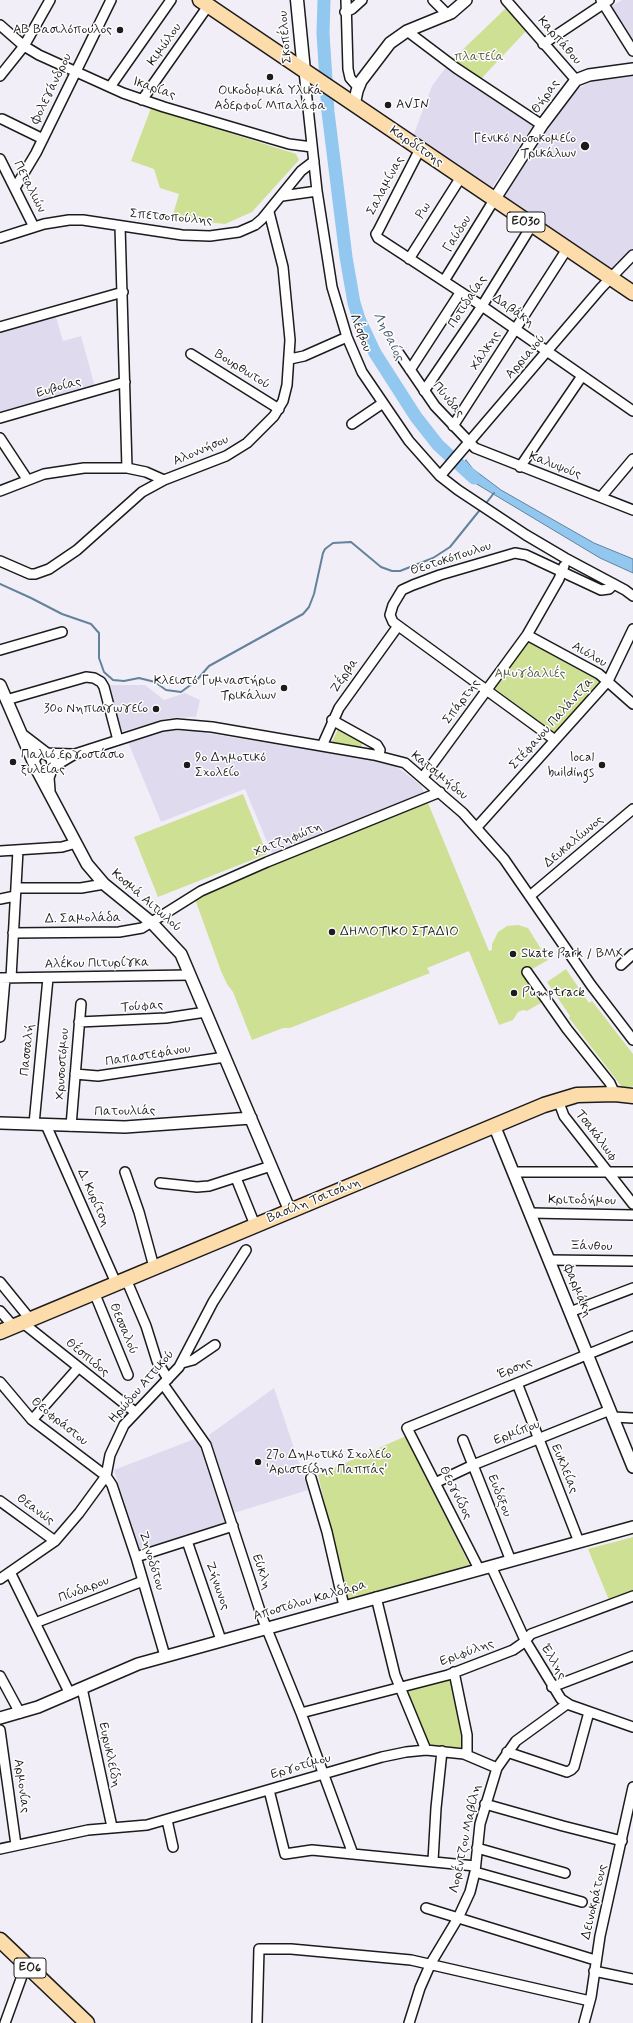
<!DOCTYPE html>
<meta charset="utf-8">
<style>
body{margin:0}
canvas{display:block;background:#f1eef8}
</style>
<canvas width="633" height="2023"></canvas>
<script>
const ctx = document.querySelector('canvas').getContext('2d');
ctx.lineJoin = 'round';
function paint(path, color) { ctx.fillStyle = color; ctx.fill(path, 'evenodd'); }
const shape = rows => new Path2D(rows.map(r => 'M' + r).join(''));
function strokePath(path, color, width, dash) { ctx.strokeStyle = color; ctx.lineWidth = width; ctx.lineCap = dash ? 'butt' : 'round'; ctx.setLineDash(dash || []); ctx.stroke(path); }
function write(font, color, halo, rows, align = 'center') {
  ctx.font = font + ' Mynerve,sans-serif'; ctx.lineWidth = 3; ctx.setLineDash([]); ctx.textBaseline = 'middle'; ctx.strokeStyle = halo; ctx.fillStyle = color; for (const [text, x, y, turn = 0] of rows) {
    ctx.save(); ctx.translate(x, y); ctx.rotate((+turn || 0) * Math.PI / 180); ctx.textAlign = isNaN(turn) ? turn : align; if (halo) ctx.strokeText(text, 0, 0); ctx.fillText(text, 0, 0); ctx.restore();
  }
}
paint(shape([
 [622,0,633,0,633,41,612,6],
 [446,67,533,126,489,192,412,139,432,86],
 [633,76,633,248,612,270,503,196,575,90,591,82],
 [56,317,63,341,81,336,95,387,0,414,0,332],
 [108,685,145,685,164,700,185,693,200,700,196,717,169,718,121,732],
 [167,731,192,731,224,736,383,761,393,764,421,785,424,793,272,854,245,789,161,822,128,742],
 [274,1388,308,1490,234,1513,209,1435],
 [197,1438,204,1451,228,1525,141,1553,114,1470]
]), '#e0daef');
paint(shape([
 [506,8,526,31,481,79,452,60],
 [151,108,296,154,299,160,252,212,225,224,172,218,179,194,160,188,154,169,131,161],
 [528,642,601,682,556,734,493,687],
 [338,729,363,742,360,749,331,744],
 [243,794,267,854,158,897,134,837],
 [428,803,489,951,492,950,492,944,498,932,507,926,518,925,528,928,548,960,527,972,546,1000,527,1011,523,1010,518,1012,513,1020,499,1025,469,951,427,968,430,973,290,1028,283,1028,252,1040,233,992,227,984,221,971,195,899,277,862],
 [566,969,589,1003,592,1001,633,1054,633,1086,630,1088,622,1087,569,1018,570,1016,547,982],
 [406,1436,470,1566,348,1600,318,1475],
 [633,1537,633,1591,609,1600,588,1549],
 [452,1678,465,1743,464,1748,428,1745,405,1689]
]), '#cee094');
const water = shape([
 [466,460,473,469,501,490,536,510,594,543,633,559,633,573,600,558,475,483,458,470,466,460]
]);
paint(water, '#92c7f0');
strokePath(water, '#63839b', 1);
strokePath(shape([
 [487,502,494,493],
 [0,584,31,598,62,614,91,624,99,633,99,658,104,672,113,680,124,681,139,678,155,682,166,690,181,692,196,681,209,666,303,614,309,607,314,594,323,553,325,549,333,543,351,542,381,567,392,571,400,571,433,558,450,547,479,511]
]), '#63839b', 2);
strokePath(shape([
 [324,0,323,33,328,112,346,257,354,303,359,319,375,353,416,417,438,445,474,478]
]), '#92c7f0', 13);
const minor = shape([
 [346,0,348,69,350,78,358,87],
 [433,0,448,15],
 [506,0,576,80],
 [601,0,633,51],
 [345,12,352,9,362,0],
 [0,25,24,46,39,55,123,93,164,107,289,144,312,147],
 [407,31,456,68,542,125],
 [543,44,609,0],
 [304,71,317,191,332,287,347,337,362,372,409,441,440,476,458,490,526,535,565,558,625,590,633,596],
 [0,76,24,46,50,0],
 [110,87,171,0],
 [142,100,208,6],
 [2,119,43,139],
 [420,149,378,231,376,234,378,238,482,306,633,411],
 [0,159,34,227],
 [15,188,36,153,111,0],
 [282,196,317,191],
 [120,226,127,468],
 [0,238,44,224,69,220,83,220,182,235,210,236,239,232,255,225,262,219,301,171,314,161],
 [409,259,461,177],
 [444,281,494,200],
 [0,327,123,292],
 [398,352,435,406,475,448,633,510],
 [191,354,279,409],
 [290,359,304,356,347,337],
 [410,370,460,293],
 [424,391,482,306,532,225],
 [0,418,125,382],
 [352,424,383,403],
 [453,426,567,249],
 [0,438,27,479],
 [520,467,582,376],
 [440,476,601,288,633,255],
 [0,491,44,474,84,468,127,468,146,472,164,480],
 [601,497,633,459],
 [0,561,30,574,35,574,49,569,77,550,142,492,164,480,226,456,247,443,274,416,283,401,287,385,290,340,283,267,269,212],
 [527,635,599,674,633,704],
 [0,650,62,632],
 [6,700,86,677,94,678,101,682,104,687,118,740],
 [332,720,377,745,380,750,379,755],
 [555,740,393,622,390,615,393,605,402,590,413,585,440,575,515,553,526,555,601,590,609,589,614,584],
 [322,746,339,708,398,626],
 [34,762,36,757,40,753,73,754],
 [50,769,75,754,162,726,177,724,212,727,374,755,405,763,463,813,504,859,591,985,633,1040],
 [423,777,527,635,559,579,564,566],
 [477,827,608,681,633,629],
 [0,851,62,847,76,843],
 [16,888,81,888,104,884],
 [531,895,633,809],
 [0,899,15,896],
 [13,933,119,932,142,928,201,891,267,862,440,792],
 [621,965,633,954],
 [527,972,567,1029,610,1083,615,1094],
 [0,978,190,975],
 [11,978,18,850],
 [79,1022,166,1018,206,1012],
 [0,1037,5,978],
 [75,1074,98,1076,225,1057],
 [558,1100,564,1116,633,1204],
 [34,1124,48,978],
 [46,1125,116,1283],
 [71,1126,81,1004],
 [125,1172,139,1212,154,1267],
 [513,1172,633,1172],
 [236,1178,255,1225],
 [160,1183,197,1187,209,1186,271,1166],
 [530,1213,633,1215],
 [549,1260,633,1261],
 [126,1279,146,1326,157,1361,168,1379],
 [0,1282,30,1319],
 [94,1292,128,1375],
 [0,1311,13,1326],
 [570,1312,633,1288],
 [23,1323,135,1412],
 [182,1363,193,1360,215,1345],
 [0,1382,32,1420,106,1476,112,1485,136,1557,165,1656],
 [517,1383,579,1542],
 [163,1384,206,1445,262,1617,301,1713,353,1854],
 [613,1417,633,1418],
 [32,1420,78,1368],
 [463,1440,511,1561],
 [311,1478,327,1532,344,1606],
 [435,1483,473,1465,610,1410],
 [0,1501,55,1541],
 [187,1541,221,1640],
 [136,1557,233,1526],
 [491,1566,525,1640,561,1699,570,1705,633,1727],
 [479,1569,407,1428,633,1336],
 [10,1572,70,1694],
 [0,1579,55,1541,79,1513,106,1476,110,1455,124,1425,179,1367,213,1302,246,1250],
 [376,1597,395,1675,426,1750],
 [35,1623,143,1581],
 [454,1672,467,1735,467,1755],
 [0,1676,20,1713],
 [552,1687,633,1656],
 [82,1688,112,1827],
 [301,1713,448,1675,513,1650,523,1643,531,1634,633,1596],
 [0,1730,16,1845],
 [507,1752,567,1772,571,1770,574,1767,589,1712],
 [269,1790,285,1854,312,1850,475,1866],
 [485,1804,563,1826,622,1841],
 [167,1820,173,1847],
 [477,1848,565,1873],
 [0,1849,88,1830,147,1825,382,1757,406,1752,426,1750,464,1754,497,1768],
 [433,1861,436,1808,442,1751],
 [475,1872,582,1902],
 [426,1908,595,1960],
 [594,1971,633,1979],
 [5,2023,26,1965],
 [257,2023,259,1949,291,1949,411,1960,590,2001],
 [409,2023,420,1988,431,1963,458,1918,470,1892,475,1872,480,1824,497,1768,516,1741,567,1704],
 [584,2023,591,1997,600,1936,633,1787]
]);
const tertiary = shape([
 [354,105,357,91,361,81,390,43,407,31,451,13,466,0],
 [494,200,542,125,576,80,589,75,633,69],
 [0,685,36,768,87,864,104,884,152,923,181,954,290,1211],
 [22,735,52,758,53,764,48,778,49,790],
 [0,1123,125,1127,251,1118],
 [494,1125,633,1467],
 [0,1718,38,1707,138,1664,633,1527]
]);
const secondary = shape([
 [297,0,304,71]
]);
const primary = shape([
 [200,0,633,293],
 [0,1332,544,1105,577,1095,615,1094,633,1096],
 [0,1940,87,2023]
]);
strokePath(minor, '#1c1c1c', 12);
strokePath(tertiary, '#1c1c1c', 14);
strokePath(secondary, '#1c1c1c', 15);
strokePath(primary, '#1c1c1c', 17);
strokePath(minor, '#fff', 9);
strokePath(tertiary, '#fff', 11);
strokePath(secondary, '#fff', 12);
strokePath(primary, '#fddcac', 14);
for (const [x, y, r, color] of [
 [120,30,4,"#1c1c1c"],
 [270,77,4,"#1c1c1c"],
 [388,105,4,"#1c1c1c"],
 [585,146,5,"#1c1c1c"],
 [284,688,4,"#1c1c1c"],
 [156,709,4,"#1c1c1c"],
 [13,762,4,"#1c1c1c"],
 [187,765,4,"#1c1c1c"],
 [602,765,4,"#1c1c1c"],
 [332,932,4,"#1c1c1c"],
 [513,954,4,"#1c1c1c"],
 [514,993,4,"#1c1c1c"],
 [258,1462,4,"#1c1c1c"]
]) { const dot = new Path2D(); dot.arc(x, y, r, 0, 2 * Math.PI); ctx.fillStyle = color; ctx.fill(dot); strokePath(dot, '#fff', 1.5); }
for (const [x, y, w] of [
 [526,222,38],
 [30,1968,32]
]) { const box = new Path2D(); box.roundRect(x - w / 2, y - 10, w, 20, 3); ctx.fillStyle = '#fff'; ctx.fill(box); strokePath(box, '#1c1c1c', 1); }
write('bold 12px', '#1c1c1c', null, [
 ["ΕΟ30",526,222],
 ["ΕΟ6",30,1968]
]);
write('13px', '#1c1c1c', '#fff', [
 ["ΑΒ Βασιλόπουλος",112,30,"right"],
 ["Οικοδομικά Υλικά",270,91,"center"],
 ["Αδερφοί Μπαλάφα",270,106,"center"],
 ["AVIN",396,105],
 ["Γενικό Νοσοκομείο",576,139,"right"],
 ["Τρικάλων",576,154,"right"],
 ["Κλειστό Γυμναστήριο",276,681,"right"],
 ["Τρικάλων",276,696,"right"],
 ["30ο Νηπιαγωγείο",148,709,"right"],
 ["Παλιό εργοστάσιο",21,755],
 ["ξυλείας",21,770],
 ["9ο Δημοτικό",195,758],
 ["Σχολείο",195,773],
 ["local",594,758,"right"],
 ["buildings",594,773,"right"],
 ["ΔΗΜΟΤΙΚΟ ΣΤΑΔΙΟ",340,932],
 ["Skate Park / BMX",521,954],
 ["Pumptrack",522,993],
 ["27ο Δημοτικό Σχολείο",266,1455],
 ["'Αριστείδης Παππάς'",266,1470]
], 'left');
write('13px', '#1c1c1c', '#fff', [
 ["Σκοπέλου",286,37,-95],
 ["Καρπάθου",559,41,49],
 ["Κιμώλου",165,45,-55],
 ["Φολεγάνδρου",52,89,-64],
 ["Ικαρίας",154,89,19],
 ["Θήρας",546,97,-55],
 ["Καρδίτσης",416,147,34],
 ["Σαλαμίνας",386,186,-62],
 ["Πεταλιών",29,187,63],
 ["Ρω",424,211,-58],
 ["Σπετσοπούλης",171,218,5],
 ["Γαύδου",458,234,-58],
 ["Ποτιδαίας",468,302,-57],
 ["Δαβάκη",513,311,35],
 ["Λέσβου",360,333,69],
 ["Χάλκης",486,351,-57],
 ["Αρριανού",526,357,-49],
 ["Βουρθωτού",242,370,32],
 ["Ευβοίας",59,388,-16],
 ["Πύνδας",448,400,50],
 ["Αλοννήσου",201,451,-23],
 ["Καλυψούς",555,466,21],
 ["Θεοτοκόπουλου",451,559,-18],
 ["Αιόλου",589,655,30],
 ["Ζέρβα",345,676,-55],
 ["Σπάρτης",462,702,-53],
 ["Στέφανου Παλάντζα",552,724,-48],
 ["Κατσιμήδου",439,776,39],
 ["Χατζηφώτη",288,840,-22],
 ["Δευκαλίωνος",574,842,-40],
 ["Κοσμά Αιτωλού",146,901,41],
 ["Δ. Σαμολάδα",83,919,-1],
 ["Αλέκου Πιτυρίγκα",97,964,-1],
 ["Τούφας",142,1007,-4],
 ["Πασσαλή",28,1050,-84],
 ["Παπαστεφάνου",148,1056,-9],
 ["Χρυσοστόμου",63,1064,-86],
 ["Πατουλιάς",125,1112,-1],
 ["Τσακάλωφ",596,1136,53],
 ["Δ. Κυρίτση",93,1198,66],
 ["Βασίλη Τσιτσάνη",314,1201,-22],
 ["Κριτοδήμου",582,1201,1],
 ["Ξάνθου",591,1247,1],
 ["Φαρμάκη",577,1291,68],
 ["Θεσσαλού",123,1329,67],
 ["Θέσπιδος",87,1358,39],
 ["Έρσης",515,1369,-23],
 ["Ηρώδου Αττικού",142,1387,-49],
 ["Θεοφράστου",59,1422,39],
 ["Ερμίπου",517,1433,-21],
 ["Ευκλείας",564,1469,68],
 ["Θεογνίδος",455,1493,63],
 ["Ευδόξου",499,1496,68],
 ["Θεανώς",35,1510,36],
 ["Ζηνοδότου",151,1561,73],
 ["Εύκλη",261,1572,72],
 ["Ζήνωνος",217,1586,71],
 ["Πίνδαρου",84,1590,-21],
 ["Αποστόλου Καλδάρα",310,1601,-16],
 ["Εριφύλης",467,1653,-20],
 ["Έλλης",553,1662,60],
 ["Ευρυκλείδη",109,1755,78],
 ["Εργοτίμου",301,1767,-16],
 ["Αρμονίας",21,1786,82],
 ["Λορέντζου Μαβίλη",466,1839,-78],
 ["Δεινοκράτους",595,1902,-77]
]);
write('13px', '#515740', '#fff', [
 ["πλατεία",479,57],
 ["Αμυγδαλιές",530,674]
]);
write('italic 14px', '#4b6071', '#fff', [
 ["Ληθαίος",388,337,63]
]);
</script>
